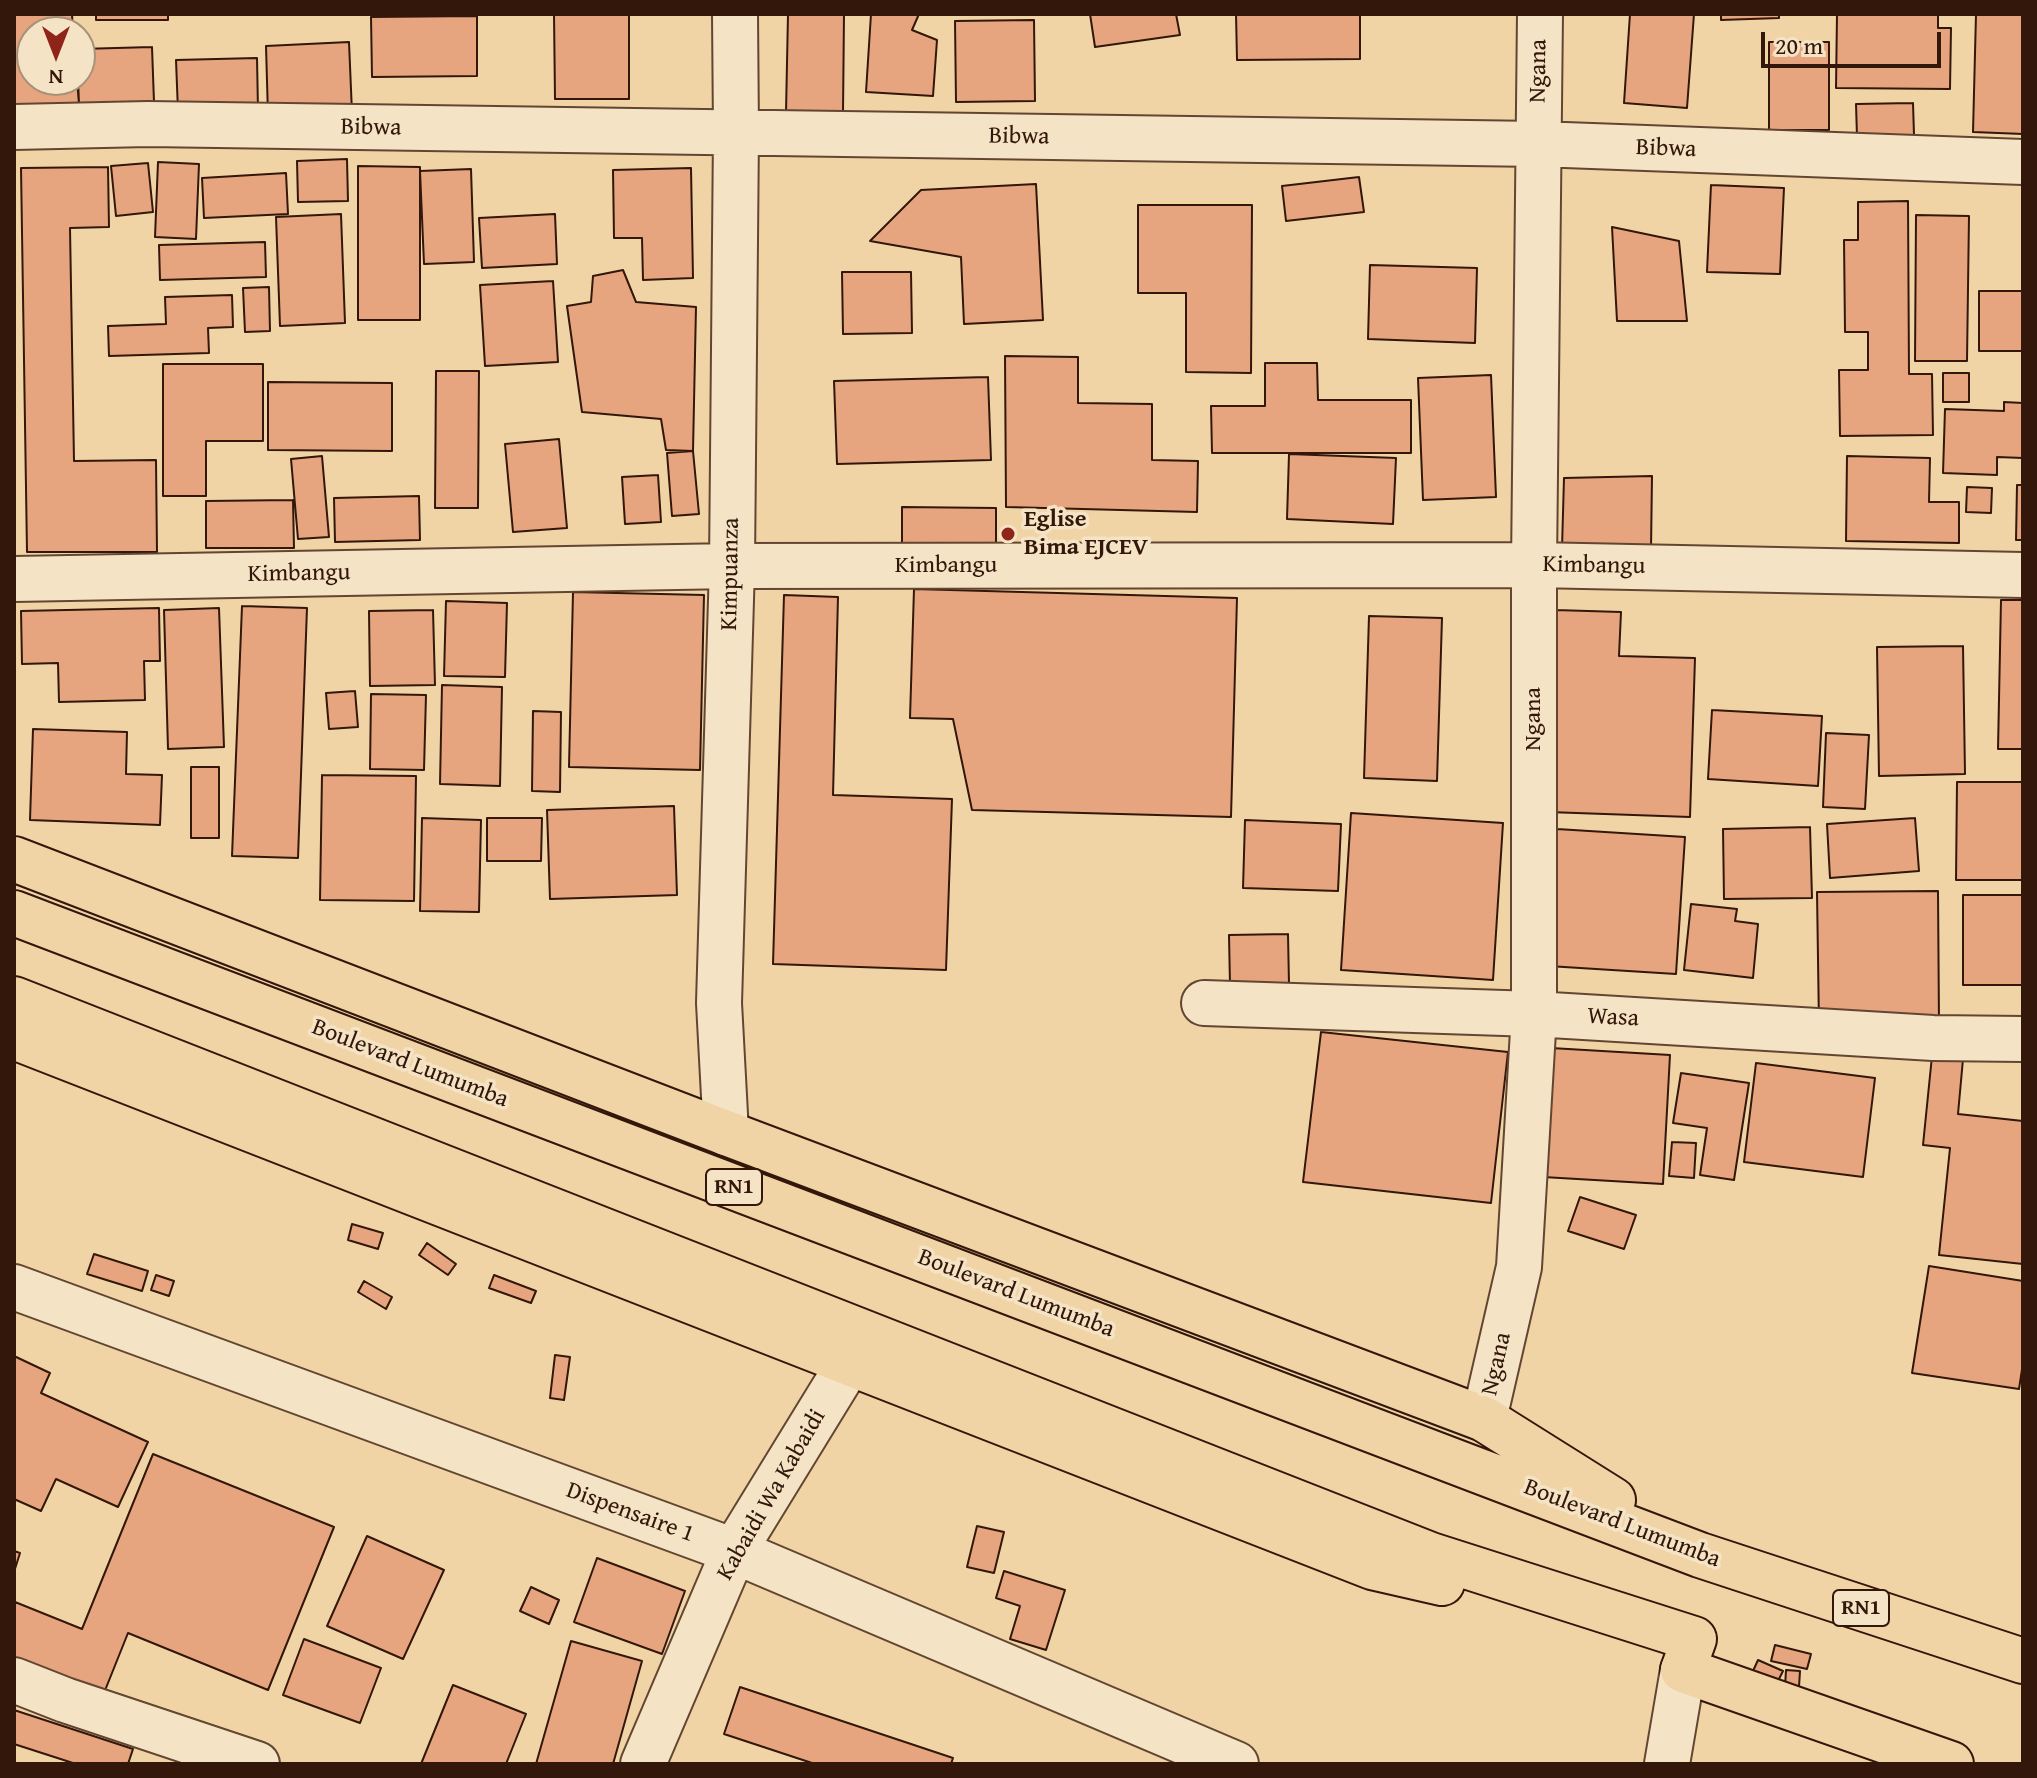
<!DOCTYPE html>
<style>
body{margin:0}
#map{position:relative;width:2037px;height:1778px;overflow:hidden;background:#f0d4a6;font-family:"Gentium Book Plus",serif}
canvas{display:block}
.frame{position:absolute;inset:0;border:16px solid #32170a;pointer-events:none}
.north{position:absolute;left:16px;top:16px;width:80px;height:80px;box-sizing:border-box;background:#f5e3c5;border:2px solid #a7917a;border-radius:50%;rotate:180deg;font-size:22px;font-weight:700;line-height:32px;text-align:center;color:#32170a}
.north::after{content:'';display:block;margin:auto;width:28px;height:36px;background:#8f2418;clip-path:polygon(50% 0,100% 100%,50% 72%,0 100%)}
.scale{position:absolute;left:1761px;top:32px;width:180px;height:36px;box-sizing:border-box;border:4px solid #32170a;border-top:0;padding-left:10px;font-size:24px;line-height:28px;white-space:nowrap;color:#32170a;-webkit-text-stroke:6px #f5e3c5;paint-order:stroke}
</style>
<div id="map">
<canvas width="2037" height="1778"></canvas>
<div class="frame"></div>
<div class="north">N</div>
<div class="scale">20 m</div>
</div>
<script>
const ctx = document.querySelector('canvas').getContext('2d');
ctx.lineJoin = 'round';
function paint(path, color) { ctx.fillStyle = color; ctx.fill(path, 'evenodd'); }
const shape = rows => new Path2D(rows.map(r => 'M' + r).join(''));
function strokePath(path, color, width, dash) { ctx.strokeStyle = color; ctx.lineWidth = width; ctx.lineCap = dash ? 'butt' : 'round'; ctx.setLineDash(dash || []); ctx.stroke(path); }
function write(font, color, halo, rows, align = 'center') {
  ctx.font = font + ' "Gentium Book Plus",serif'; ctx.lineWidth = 7; ctx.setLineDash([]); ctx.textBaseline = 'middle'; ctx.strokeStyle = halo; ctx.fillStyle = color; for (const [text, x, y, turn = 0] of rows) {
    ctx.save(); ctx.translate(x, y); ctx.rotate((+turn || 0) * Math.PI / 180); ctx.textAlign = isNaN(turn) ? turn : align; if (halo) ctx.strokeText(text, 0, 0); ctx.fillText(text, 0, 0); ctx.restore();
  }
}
const building = shape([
 [14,14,72,14,73,32,32,32,32,80,77,80,79,104,15,109,14,14],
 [96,14,168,14,168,20,96,20,96,14],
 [554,14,629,14,629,99,555,99,554,14],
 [788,14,844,14,843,113,786,112,788,14],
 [871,14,919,14,912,30,937,40,933,96,866,92,871,14],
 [1090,14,1176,14,1180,35,1095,47,1090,14],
 [1236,14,1360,14,1360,59,1237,60,1236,14],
 [1630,14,1694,14,1687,108,1624,103,1630,14],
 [1721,14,1779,14,1779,18,1721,20,1721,14],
 [1837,14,1938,14,1938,28,1951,28,1950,89,1836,88,1837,14],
 [1976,14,2023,14,2023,134,1973,132,1976,14],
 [477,16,477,76,372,77,371,17,477,16],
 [1034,20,1035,101,956,102,955,21,1034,20],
 [349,42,352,113,268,116,266,46,349,42],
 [1769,42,1829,42,1829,130,1769,130,1769,42],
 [152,47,154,102,79,104,78,80,80,80,80,49,152,47],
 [257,58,258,110,178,112,176,60,257,58],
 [1913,103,1914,135,1857,137,1856,104,1913,103],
 [347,159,348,201,298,202,297,161,347,159],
 [158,162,199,164,196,239,155,237,158,162],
 [148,163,153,212,116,216,111,166,148,163],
 [358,166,420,167,420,320,358,320,358,166],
 [108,167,109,227,70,228,74,461,156,460,157,552,27,552,21,168,108,167],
 [691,168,693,278,643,280,642,238,614,238,613,170,691,168],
 [471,169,474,262,424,264,420,171,471,169],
 [286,173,288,214,204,218,202,178,286,173],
 [1359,177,1364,212,1286,221,1282,186,1359,177],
 [1036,184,1043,320,964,324,961,257,870,241,921,190,1036,184],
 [1711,185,1784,188,1780,274,1707,272,1711,185],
 [1908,201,1909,374,1932,374,1933,435,1840,436,1839,370,1868,370,1868,332,1845,332,1844,240,1858,240,1858,202,1908,201],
 [1138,205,1252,205,1251,373,1186,372,1186,293,1138,293,1138,205],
 [341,214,345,323,280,326,276,217,341,214],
 [555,214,557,264,482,268,479,218,555,214],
 [1916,215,1969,216,1967,361,1915,361,1916,215],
 [1612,227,1679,241,1687,321,1617,321,1612,227],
 [265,242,266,277,160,280,159,245,265,242],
 [1370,265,1477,268,1475,343,1368,339,1370,265],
 [623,270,636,302,696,307,693,451,666,450,661,419,582,412,567,306,591,302,593,276,623,270],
 [842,272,911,272,912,333,843,334,842,272],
 [553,281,558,362,485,366,480,285,553,281],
 [269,287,270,331,245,332,243,288,269,287],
 [1979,291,2023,291,2023,351,1979,351,1979,291],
 [232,295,233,327,208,328,209,353,109,356,108,326,166,324,165,297,232,295],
 [1005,356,1078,357,1078,403,1152,404,1152,460,1198,461,1197,512,1006,507,1005,356],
 [1265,363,1317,363,1318,400,1411,400,1411,453,1212,453,1211,406,1265,406,1265,363],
 [163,364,263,364,263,441,206,441,206,496,163,496,163,364],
 [436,371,479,371,478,508,435,508,436,371],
 [1943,373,1969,373,1969,402,1943,402,1943,373],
 [1491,375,1496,497,1423,500,1418,378,1491,375],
 [988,377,991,460,837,464,834,381,988,377],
 [268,382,392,383,392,451,268,450,268,382],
 [2004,402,2023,403,2023,458,1997,457,1997,475,1943,473,1945,409,2004,411,2004,402],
 [559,439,567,528,513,532,505,444,559,439],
 [693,451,699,514,672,516,667,453,693,451],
 [1289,454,1396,458,1393,524,1287,519,1289,454],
 [322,456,329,537,298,539,291,459,322,456],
 [1847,456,1930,458,1929,502,1959,502,1959,543,1846,541,1847,456],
 [658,475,661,522,625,524,622,477,658,475],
 [1652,476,1651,549,1562,548,1564,478,1652,476],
 [2017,485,2023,485,2023,540,2016,540,2017,485],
 [1967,487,1992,488,1991,513,1966,512,1967,487],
 [419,496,420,540,335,542,334,498,419,496],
 [293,500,294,548,206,548,206,501,293,500],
 [902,507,996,508,996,544,902,543,902,507],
 [914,589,1237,598,1231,817,972,810,953,719,910,718,914,589],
 [573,592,704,595,700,770,569,767,573,592],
 [784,595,838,597,833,795,952,799,946,970,773,964,784,595],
 [2001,600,2023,600,2023,749,1998,749,2001,600],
 [446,601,507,603,505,677,444,676,446,601],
 [242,606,307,608,298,858,232,856,242,606],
 [159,608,160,661,144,661,145,700,59,702,58,663,22,664,21,611,159,608],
 [219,608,224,747,168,749,164,610,219,608],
 [433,610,435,685,370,686,369,611,433,610],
 [1555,610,1621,612,1619,656,1695,658,1690,817,1548,812,1555,610],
 [1369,616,1442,618,1437,781,1364,778,1369,616],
 [1963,646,1965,774,1879,776,1877,647,1963,646],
 [442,685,502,687,500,786,440,784,442,685],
 [355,691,358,727,329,729,326,693,355,691],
 [371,694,426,695,424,770,370,769,371,694],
 [1712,710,1822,716,1818,786,1708,779,1712,710],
 [533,711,561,712,560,792,532,791,533,711],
 [33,729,127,732,126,774,162,775,160,825,30,820,33,729],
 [1826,733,1869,735,1865,809,1823,807,1826,733],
 [191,767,219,767,219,838,191,838,191,767],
 [322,775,416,776,414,901,320,900,322,775],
 [1957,782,2023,782,2023,880,1956,880,1957,782],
 [674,806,677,895,550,899,547,810,674,806],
 [1351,813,1503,823,1493,980,1341,970,1351,813],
 [422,818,481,820,479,912,420,911,422,818],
 [487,818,542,818,541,861,487,861,487,818],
 [1915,818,1919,871,1830,878,1827,824,1915,818],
 [1245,820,1341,824,1338,891,1243,888,1245,820],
 [1810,827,1812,898,1724,899,1723,829,1810,827],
 [1557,829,1685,837,1676,974,1548,966,1557,829],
 [1938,891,1939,1025,1819,1026,1817,892,1938,891],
 [1963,895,2023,895,2023,985,1963,985,1963,895],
 [1691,904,1737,909,1735,921,1758,924,1753,978,1684,970,1691,904],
 [1288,934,1289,984,1230,985,1229,935,1288,934],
 [1321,1032,1508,1052,1491,1203,1303,1182,1321,1032],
 [1551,1048,1670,1055,1663,1184,1543,1177,1551,1048],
 [1932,1056,1963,1059,1958,1114,2023,1121,2023,1264,1939,1255,1950,1148,1923,1145,1932,1056],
 [1756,1063,1875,1078,1863,1177,1744,1162,1756,1063],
 [1681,1073,1749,1083,1734,1180,1700,1175,1707,1128,1673,1123,1681,1073],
 [1672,1142,1696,1143,1694,1178,1669,1176,1672,1142],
 [1580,1197,1636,1215,1624,1249,1568,1231,1580,1197],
 [352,1224,383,1233,378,1249,348,1240,352,1224],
 [427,1243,456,1264,448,1275,419,1255,427,1243],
 [94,1254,148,1271,142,1291,87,1274,94,1254],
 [1929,1266,2023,1281,2023,1363,2019,1389,1912,1373,1929,1266],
 [156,1275,174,1281,169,1296,151,1290,156,1275],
 [494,1275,536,1291,531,1303,489,1288,494,1275],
 [364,1281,392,1297,386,1309,358,1292,364,1281],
 [555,1355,570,1357,564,1400,550,1398,555,1355],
 [14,1356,50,1373,41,1393,148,1442,118,1507,56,1479,41,1511,14,1499,14,1356],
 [153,1454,334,1527,268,1690,128,1633,104,1693,14,1657,15,1602,82,1629,153,1454],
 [977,1526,1004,1532,994,1573,967,1567,977,1526],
 [367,1536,444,1570,403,1659,327,1626,367,1536],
 [14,1551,20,1553,14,1572,14,1551],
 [597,1558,685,1591,662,1654,574,1622,597,1558],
 [1004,1571,1065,1590,1046,1650,1010,1639,1020,1606,996,1598,1004,1571],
 [531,1587,559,1600,549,1624,520,1611,531,1587],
 [304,1639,381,1668,360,1723,283,1695,304,1639],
 [571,1641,642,1661,613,1764,536,1764,571,1641],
 [1775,1645,1811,1654,1807,1669,1771,1661,1775,1645],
 [1758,1660,1783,1671,1778,1681,1753,1671,1758,1660],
 [1786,1670,1800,1671,1799,1687,1785,1687,1786,1670],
 [453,1685,526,1714,506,1764,421,1764,453,1685],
 [740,1687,953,1758,951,1764,815,1764,724,1734,740,1687],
 [14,1710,133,1749,128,1764,76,1764,14,1744,14,1710]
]);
paint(building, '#e6a47f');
strokePath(building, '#32170a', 2);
const street = shape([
 [14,127,148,124,1538,144,2023,162],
 [14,579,732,566,1534,565,2023,575],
 [1204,1003,1534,1014,1933,1038,2023,1039],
 [726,1133,719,1003,732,566,736,132,735,14],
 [14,1287,734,1551,1236,1764],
 [1484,1419,1519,1267,1534,1014,1534,565,1540,14],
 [14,1680,65,1700,257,1764],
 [643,1764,734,1551,850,1362],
 [1667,1764,1683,1670]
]);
const highway = shape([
 [14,859,726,1133,1484,1419,1613,1500],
 [14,913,1700,1555,2023,1661],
 [14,999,1431,1555,1694,1639],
 [14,1037,1372,1567,1442,1583],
 [1694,1639,1683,1670,1951,1764]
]);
strokePath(street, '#624631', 48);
strokePath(highway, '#32170a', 48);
strokePath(street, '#f5e3c5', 44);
strokePath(highway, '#f0d4a6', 44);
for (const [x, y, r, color] of [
 [1008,534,8,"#8f2418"]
]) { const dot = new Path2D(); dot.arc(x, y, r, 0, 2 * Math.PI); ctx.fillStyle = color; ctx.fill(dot); strokePath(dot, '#f5e3c5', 3); }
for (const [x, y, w] of [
 [734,1187,56],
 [1861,1608,56]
]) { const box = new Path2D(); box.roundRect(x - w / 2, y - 18, w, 36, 6); ctx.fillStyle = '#f5e3c5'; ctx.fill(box); strokePath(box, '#32170a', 2); }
write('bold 22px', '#32170a', null, [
 ["RN1",734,1187],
 ["RN1",1861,1608]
]);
write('24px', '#32170a', '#f5e3c5', [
 ["Ngana",1539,71,-89],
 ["Bibwa",371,128,1],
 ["Bibwa",1019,137,1],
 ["Bibwa",1666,149,2],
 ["Kimbangu",946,566],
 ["Kimbangu",1594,566,1],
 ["Kimbangu",299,574,-1],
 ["Kimpuanza",731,574,-89],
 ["Ngana",1534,719,-90],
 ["Wasa",1613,1018,3],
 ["Boulevard Lumumba",410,1064,21],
 ["Boulevard Lumumba",1016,1294,21],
 ["Ngana",1497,1364,-77],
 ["Kabaidi Wa Kabaidi",772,1495,-60],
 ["Dispensaire 1",630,1513,20],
 ["Boulevard Lumumba",1622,1524,21]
]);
write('bold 24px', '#32170a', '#f5e3c5', [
 ["Eglise",1024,520],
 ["Bima EJCEV",1024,548]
], 'left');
</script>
